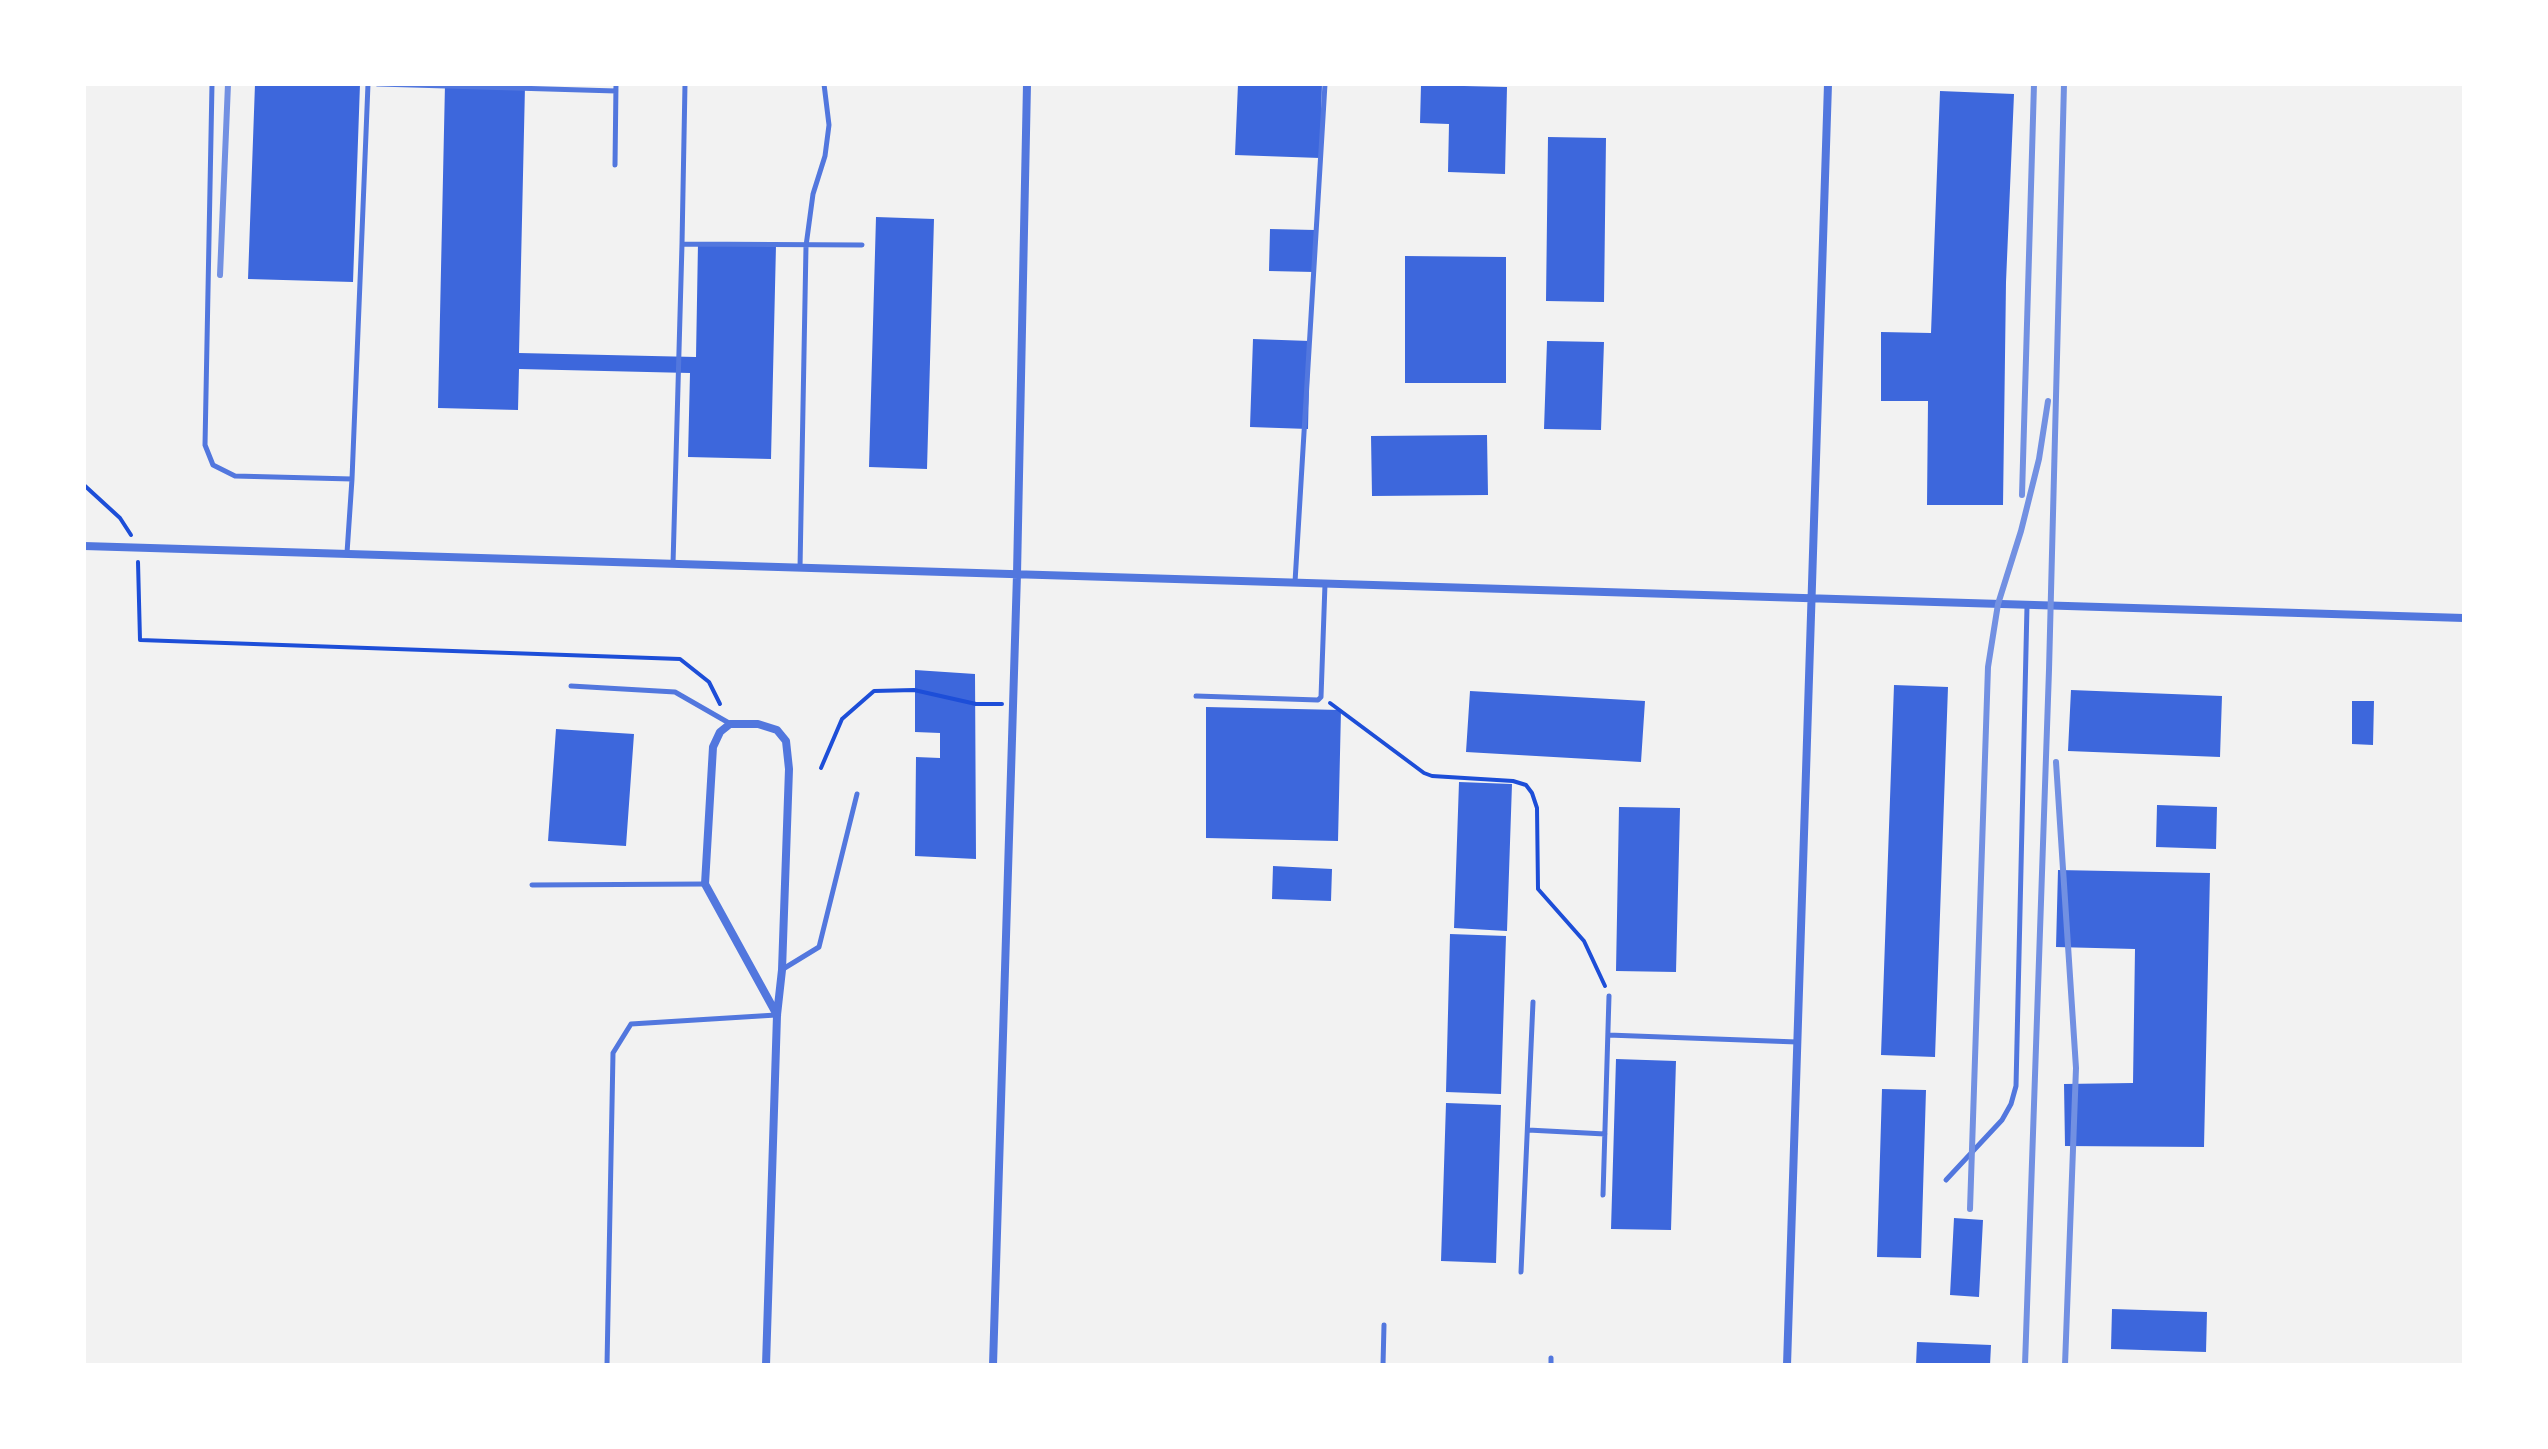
<!DOCTYPE html>
<style>
body{margin:0}
#map{position:relative;width:2548px;height:1449px;overflow:hidden;background:#f2f2f2;font-family:Ubuntu,sans-serif}
canvas{display:block}
.frame{position:absolute;inset:0;border:86px solid #fff;pointer-events:none}
</style>
<div id="map">
<canvas width="2548" height="1449"></canvas>
<div class="frame"></div>
</div>
<script>
const ctx = document.querySelector('canvas').getContext('2d');
ctx.lineJoin = 'round';
function paint(path, color) { ctx.fillStyle = color; ctx.fill(path, 'evenodd'); }
const shape = rows => new Path2D(rows.map(r => 'M' + r).join(''));
function strokePath(path, color, width, dash) { ctx.strokeStyle = color; ctx.lineWidth = width; ctx.lineCap = dash ? 'butt' : 'round'; ctx.setLineDash(dash || []); ctx.stroke(path); }
paint(shape([
 [255,84,360,84,353,282,248,279],
 [445,84,525,86,519,353,696,357,698,243,776,245,771,459,688,457,690,373,519,369,518,410,438,408],
 [1238,84,1322,84,1320,158,1235,155],
 [1421,85,1507,87,1505,174,1448,172,1449,124,1420,123],
 [1940,91,2014,94,2006,282,2003,505,1927,505,1928,401,1881,401,1881,332,1931,333],
 [1548,137,1606,138,1604,302,1546,301],
 [876,217,934,219,927,469,869,467],
 [1270,229,1315,230,1314,272,1269,271],
 [1405,256,1506,257,1506,383,1405,383],
 [1253,339,1310,341,1308,429,1250,427],
 [1547,341,1604,342,1601,430,1544,429],
 [1487,435,1488,495,1372,496,1371,436],
 [915,670,975,674,976,859,915,856,916,757,940,758,940,733,915,732],
 [1894,685,1948,687,1935,1057,1881,1055],
 [2071,690,2222,696,2220,757,2068,751],
 [1470,691,1645,701,1641,762,1466,752],
 [2352,701,2374,701,2373,745,2352,744],
 [1206,707,1341,710,1338,841,1206,838],
 [556,729,634,734,626,846,548,841],
 [1459,782,1512,784,1507,931,1454,928],
 [2157,805,2217,807,2216,849,2156,847],
 [1619,807,1680,808,1676,972,1616,971],
 [1273,866,1332,869,1331,901,1272,899],
 [2058,870,2210,873,2204,1147,2065,1146,2064,1084,2133,1083,2135,949,2056,947],
 [1450,934,1506,936,1501,1094,1446,1092],
 [1616,1059,1676,1061,1671,1230,1611,1229],
 [1882,1089,1926,1090,1921,1258,1877,1257],
 [1446,1103,1501,1105,1496,1263,1441,1261],
 [1954,1218,1983,1220,1979,1297,1950,1295],
 [2112,1309,2207,1312,2206,1352,2111,1349],
 [1917,1342,1991,1345,1990,1365,1916,1365]
]), '#3d67dc');
strokePath(shape([
 [84,485,120,518,131,535],
 [138,562,140,640,680,659,709,682,720,704],
 [1330,703,1424,773,1432,776,1513,781,1526,785,1532,793,1537,808,1538,889,1584,941,1605,986],
 [821,768,842,719,874,691,914,690,976,704,1002,704]
]), '#1d4ed8', 4);
strokePath(shape([
 [212,84,205,445,213,465,235,476,352,479,347,553],
 [378,84,616,91],
 [615,165,616,84],
 [682,244,685,84],
 [352,479,368,84],
 [673,564,682,244,862,245],
 [800,568,806,246,813,194,825,156,829,125,824,84],
 [1295,582,1325,84],
 [571,686,675,692,729,723],
 [1196,696,1318,700,1321,697,1325,584],
 [532,885,705,884],
 [783,969,819,947,857,794],
 [1608,1035,1797,1042],
 [1528,1130,1605,1134],
 [1946,1180,2002,1120,2011,1104,2016,1086,2027,606],
 [1603,1195,1609,996],
 [1521,1272,1533,1002],
 [607,1365,613,1053,631,1024,776,1015],
 [1383,1365,1384,1325],
 [1551,1365,1551,1358]
]), '#5277de', 5);
strokePath(shape([
 [84,546,2464,618],
 [766,1365,777,1015,782,970,789,769,786,741,777,730,758,724,730,724,720,732,713,747,705,884,777,1015],
 [993,1365,1017,574,1027,84],
 [1787,1365,1828,84]
]), '#5277de', 8);
strokePath(shape([
 [220,275,228,84],
 [2022,495,2034,84],
 [2056,762,2076,1068,2065,1365],
 [1970,1209,1988,667,1998,604,2021,531,2039,459,2048,401],
 [2025,1365,2049,670,2064,84]
]), '#7290e2', 6);
</script>
